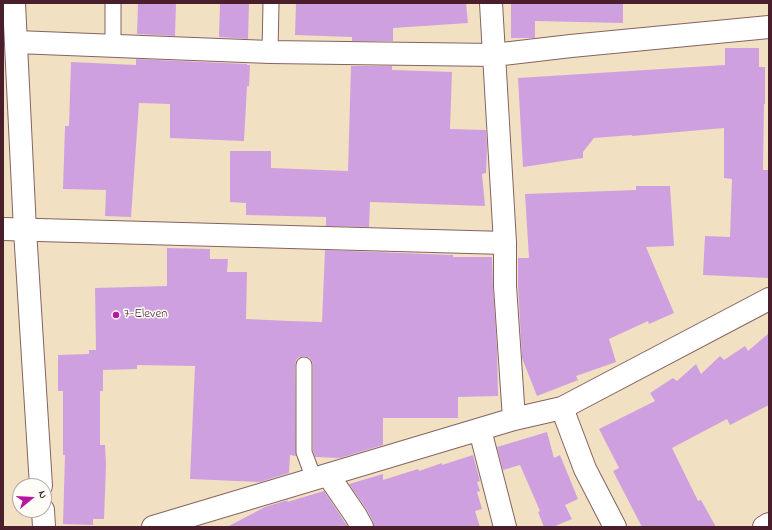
<!DOCTYPE html>
<style>
body{margin:0}
#map{position:relative;width:772px;height:530px;overflow:hidden;background:#f2e0c3;font-family:"Indie Flower",sans-serif}
canvas{display:block}
.frame{position:absolute;inset:0;border:4px solid #4a1f2b;pointer-events:none}
.north{position:absolute;left:12px;top:478px;width:40px;height:40px;box-sizing:border-box;background:#fdfcf7;border:1px solid #b5a4a5;border-radius:50%;rotate:72deg;font-size:11px;font-weight:700;line-height:16px;text-align:center;color:#4a1f2b}
.north::after{content:'';display:block;margin:auto;width:14px;height:18px;background:#b5179e;clip-path:polygon(50% 0,100% 100%,50% 72%,0 100%)}
</style>
<div id="map">
<canvas width="772" height="530"></canvas>
<div class="frame"></div>
<div class="north">N</div>
</div>
<script>
const ctx = document.querySelector('canvas').getContext('2d');
ctx.lineJoin = 'round';
function paint(path, color) { ctx.fillStyle = color; ctx.fill(path, 'evenodd'); }
const shape = rows => new Path2D(rows.map(r => 'M' + r).join(''));
function strokePath(path, color, width, dash) { ctx.strokeStyle = color; ctx.lineWidth = width; ctx.lineCap = dash ? 'butt' : 'round'; ctx.setLineDash(dash || []); ctx.stroke(path); }
function write(font, color, halo, rows, align = 'center') {
  ctx.font = font + ' "Indie Flower",sans-serif'; ctx.lineWidth = 3; ctx.setLineDash([]); ctx.textBaseline = 'middle'; ctx.strokeStyle = halo; ctx.fillStyle = color; for (const [text, x, y, turn = 0] of rows) {
    ctx.save(); ctx.translate(x, y); ctx.rotate((+turn || 0) * Math.PI / 180); ctx.textAlign = isNaN(turn) ? turn : align; if (halo) ctx.strokeText(text, 0, 0); ctx.fillText(text, 0, 0); ctx.restore();
  }
}
paint(shape([
 [138,3,176,3,175,36,137,34],
 [220,3,249,3,248,39,219,37],
 [296,3,466,3,468,23,393,28,393,41,352,41,352,37,295,35],
 [511,3,623,3,623,23,535,21,535,38,511,38],
 [725,48,759,48,759,67,765,67,765,104,764,104,763,170,769,170,769,278,703,275,705,236,730,237,732,179,724,178,724,128,632,136,632,135,594,138,583,152,583,158,523,167,518,78,725,65],
 [136,59,247,64,247,65,250,65,249,86,247,86,244,141,170,138,170,104,139,103,131,217,105,216,106,190,63,189,65,126,69,126,71,62,136,65],
 [351,66,392,66,392,70,452,72,450,129,486,130,487,147,486,173,482,174,485,206,370,202,369,227,326,226,326,217,246,215,246,203,230,202,230,151,271,151,271,168,348,171],
 [636,186,670,186,674,246,646,247,674,313,649,324,648,321,609,339,616,362,576,376,578,380,537,396,522,358,518,286,518,258,529,258,525,194,636,190],
 [167,248,210,249,210,259,228,259,227,272,247,272,246,319,290,321,322,322,325,250,453,255,453,257,492,257,493,287,497,348,498,396,458,397,458,418,383,418,383,445,340,458,315,457,313,450,313,365,312,361,309,357,304,356,299,357,296,360,295,365,296,456,290,455,289,473,260,482,190,479,195,366,137,365,137,369,103,370,103,391,100,391,100,445,105,445,106,466,104,519,93,519,93,525,63,524,65,455,63,455,63,391,58,391,58,355,89,354,89,350,96,350,95,288,167,286],
 [769,333,769,405,730,425,727,419,672,448,698,501,701,500,716,527,642,527,613,471,619,468,599,429,655,401,650,393,673,378,677,381,696,364,701,374,720,356,724,360,745,346,748,351],
 [547,432,554,458,560,455,578,499,565,505,572,519,553,527,544,527,538,512,540,511,520,465,503,470,497,447],
 [473,455,480,481,477,482,480,491,477,492,482,509,475,511,480,527,374,527,373,521,367,510,349,484,383,474,383,480,418,469,419,471,442,463,442,465],
 [324,491,348,527,227,527,265,507,288,500,287,502]
]), '#cfa0e0');
const lane = shape([
 [113,46,113,3],
 [270,52,271,3],
 [304,365,304,452,314,479]
]);
const street = shape([
 [491,3,505,243,505,286,514,419],
 [16,42,270,52,494,55,571,46,769,27],
 [3,229,505,243],
 [562,408,585,469,615,527],
 [480,430,505,527],
 [328,475,356,516,362,527],
 [153,527,514,419,562,408,769,299],
 [764,527,769,524]
]);
const secondary = shape([
 [14,3,25,230,41,486],
 [43,510,44,527]
]);
strokePath(lane, '#856360', 17);
strokePath(street, '#856360', 24);
strokePath(secondary, '#856360', 24);
strokePath(lane, '#fff', 15);
strokePath(street, '#fff', 22);
strokePath(secondary, '#fff', 22);
for (const [x, y, r, color] of [
 [116,315,4,"#b5179e"]
]) { const dot = new Path2D(); dot.arc(x, y, r, 0, 2 * Math.PI); ctx.fillStyle = color; ctx.fill(dot); strokePath(dot, '#fdfcf7', 1.5); }
write('13px', '#4a1f2b', '#fdfcf7', [
 ["7-Eleven",124,315]
], 'left');
</script>
